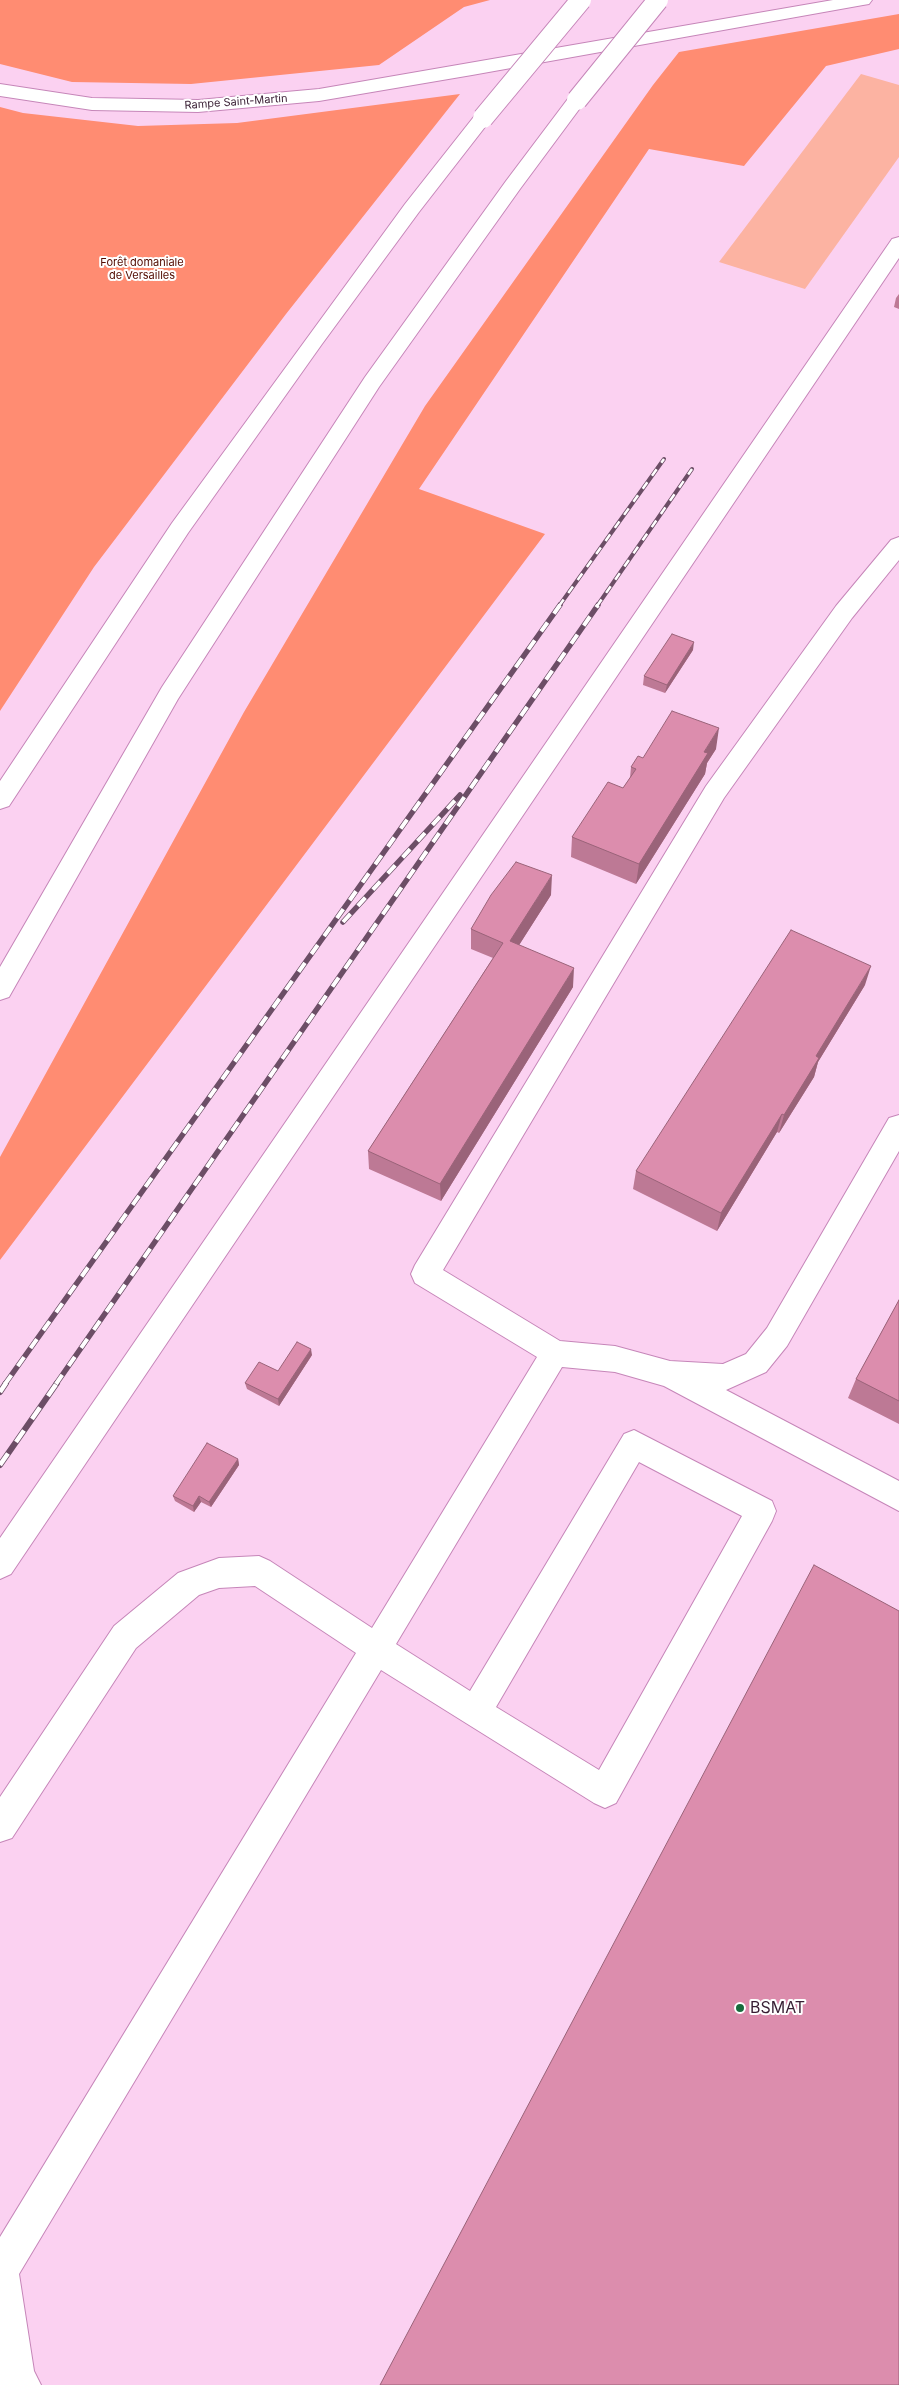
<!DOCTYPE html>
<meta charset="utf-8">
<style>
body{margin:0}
canvas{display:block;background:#fbd1f1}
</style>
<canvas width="899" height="2385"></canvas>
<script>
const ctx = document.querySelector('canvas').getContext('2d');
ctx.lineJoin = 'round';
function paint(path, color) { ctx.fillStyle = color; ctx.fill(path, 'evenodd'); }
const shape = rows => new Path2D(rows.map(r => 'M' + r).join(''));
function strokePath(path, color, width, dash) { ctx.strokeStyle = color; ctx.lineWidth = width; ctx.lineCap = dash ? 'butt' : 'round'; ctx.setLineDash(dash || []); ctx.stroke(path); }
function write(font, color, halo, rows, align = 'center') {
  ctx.font = font + ' Inter,sans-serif'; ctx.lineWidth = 4; ctx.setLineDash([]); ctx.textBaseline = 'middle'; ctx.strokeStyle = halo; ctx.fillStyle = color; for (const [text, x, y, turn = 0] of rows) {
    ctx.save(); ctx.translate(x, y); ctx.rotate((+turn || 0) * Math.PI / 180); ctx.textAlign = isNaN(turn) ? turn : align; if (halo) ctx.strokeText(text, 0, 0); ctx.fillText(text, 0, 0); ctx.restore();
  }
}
paint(shape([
 [861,74,899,85,899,157,805,289,719,262]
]), '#fcb3a2');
paint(shape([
 [0,0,490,0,464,7,379,65,191,84,72,82,0,64],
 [899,14,899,49,826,66,744,166,649,149,419,489,545,534,0,1260,0,1157,244,712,425,406,653,85,679,52],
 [460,94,286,314,94,567,0,711,0,107,23,113,138,126,237,123]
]), '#ff8c72');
const service = shape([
 [899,237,899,258,11,1574,0,1579,0,1538,892,239,899,237],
 [899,537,899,560,852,618,724,798,443,1270,560,1341,615,1346,670,1361,723,1364,746,1354,767,1328,889,1118,899,1115,899,1151,787,1346,766,1372,726,1390,899,1481,899,1511,664,1386,615,1372,562,1367,396,1644,470,1691,624,1434,634,1430,772,1501,776,1511,772,1521,616,1803,605,1808,594,1803,381,1670,19,2274,34,2371,41,2385,0,2385,0,2237,356,1653,255,1586,219,1588,199,1595,136,1648,12,1838,0,1842,0,1797,114,1626,178,1573,219,1558,259,1556,270,1561,372,1628,537,1357,415,1283,411,1274,415,1265,706,786,836,606,891,540,899,537],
 [639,1462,742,1516,599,1770,496,1707,639,1462]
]);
const tertiary = shape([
 [833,0,872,0,869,4,863,5,472,75,319,101,198,112,92,110,0,96,0,84,92,98,198,100,319,89,833,0]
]);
const trunk = shape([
 [577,94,584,96,586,100,520,189,379,387,178,699,9,997,0,1000,0,967,162,687,365,377,506,181,570,96,577,94],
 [483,112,490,114,492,118,419,212,322,344,188,533,9,806,0,809,0,781,172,523,405,204,476,114,483,112]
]);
strokePath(service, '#c686b9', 2);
strokePath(tertiary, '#c686b9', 2);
strokePath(trunk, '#c686b9', 2);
paint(service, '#fff');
paint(tertiary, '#fff');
paint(trunk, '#fff');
const railFar2 = shape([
 [559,606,664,459],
 [597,606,692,469]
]);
const railFar1 = shape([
 [343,922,460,795],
 [5,1384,560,605],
 [56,1384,598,605]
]);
const rail = shape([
 [0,1392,6,1383],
 [0,1465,57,1383]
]);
strokePath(railFar2, '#6c4e66', 4);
strokePath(railFar1, '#6c4e66', 5.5);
strokePath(rail, '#6c4e66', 6);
strokePath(railFar2, '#fff', 2.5, [8]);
strokePath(railFar1, '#fff', 4, [11]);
strokePath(rail, '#fff', 4.5, [14]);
const trunkBridge = shape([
 [577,100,658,0],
 [483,118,581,0]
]);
strokePath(trunkBridge, '#c686b9', 22, []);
strokePath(trunkBridge, '#fff', 20);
paint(shape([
 [899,294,899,309,894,307,896,298],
 [693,650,665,693,643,685,644,676],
 [716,749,707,763,705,774,636,884,571,857,572,837,623,788,630,778,631,767,643,758],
 [551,895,519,945,573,987,441,1201,369,1169,368,1151,493,958,471,949,471,929],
 [865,985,818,1062,814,1077,779,1133,777,1132,717,1231,633,1189,636,1171],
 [899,1300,899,1424,848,1398,856,1379],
 [312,1355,279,1406,247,1389,245,1383,278,1371],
 [238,1459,239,1465,211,1507,201,1502,194,1512,175,1501,173,1496]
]), '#bd7995');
paint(shape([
 [694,642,693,650,665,693,667,685],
 [719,728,716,749,707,763,705,774,636,884,639,864,704,752],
 [552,875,551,895,509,961,510,941],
 [871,966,865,985,818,1062,814,1077,779,1133,784,1115,816,1056],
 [574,968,573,987,441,1201,440,1184],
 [782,1114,777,1132,717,1231,721,1213],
 [311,1349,312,1355,279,1406,278,1399],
 [238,1459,239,1465,211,1507,209,1502],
 [199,1496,201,1502,194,1512,193,1506]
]), '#9a6379');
const building = shape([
 [672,634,694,642,667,685,644,676,672,634],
 [672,711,719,728,704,752,708,753,639,864,572,837,608,782,623,788,636,769,631,767,638,756,643,758,672,711],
 [516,862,552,875,510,941,574,968,440,1184,368,1151,503,943,471,929,491,895,516,862],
 [791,930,871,966,816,1056,819,1058,784,1115,782,1114,721,1213,636,1171,791,930],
 [899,1300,899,1401,856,1379,899,1300],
 [297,1342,311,1349,278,1399,245,1383,259,1362,278,1371,297,1342],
 [207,1443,238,1459,209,1502,199,1496,193,1506,173,1496,207,1443],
 [814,1565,899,1611,899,2385,380,2385,814,1565]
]);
paint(building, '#dc8dad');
strokePath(building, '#9a6379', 1);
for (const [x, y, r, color] of [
 [740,2008,5,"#176b3d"]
]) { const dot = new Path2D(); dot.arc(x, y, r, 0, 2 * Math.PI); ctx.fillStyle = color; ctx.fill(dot); strokePath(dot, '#fff', 2); }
write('11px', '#381e33', '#fff', [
 ["Rampe Saint-Martin",236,102,-4]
]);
write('11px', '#520b00', '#fff', [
 ["Forêt domaniale",142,263],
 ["de Versailles",142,276]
]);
write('16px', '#381e33', '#fff', [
 ["BSMAT",750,2008]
], 'left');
</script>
